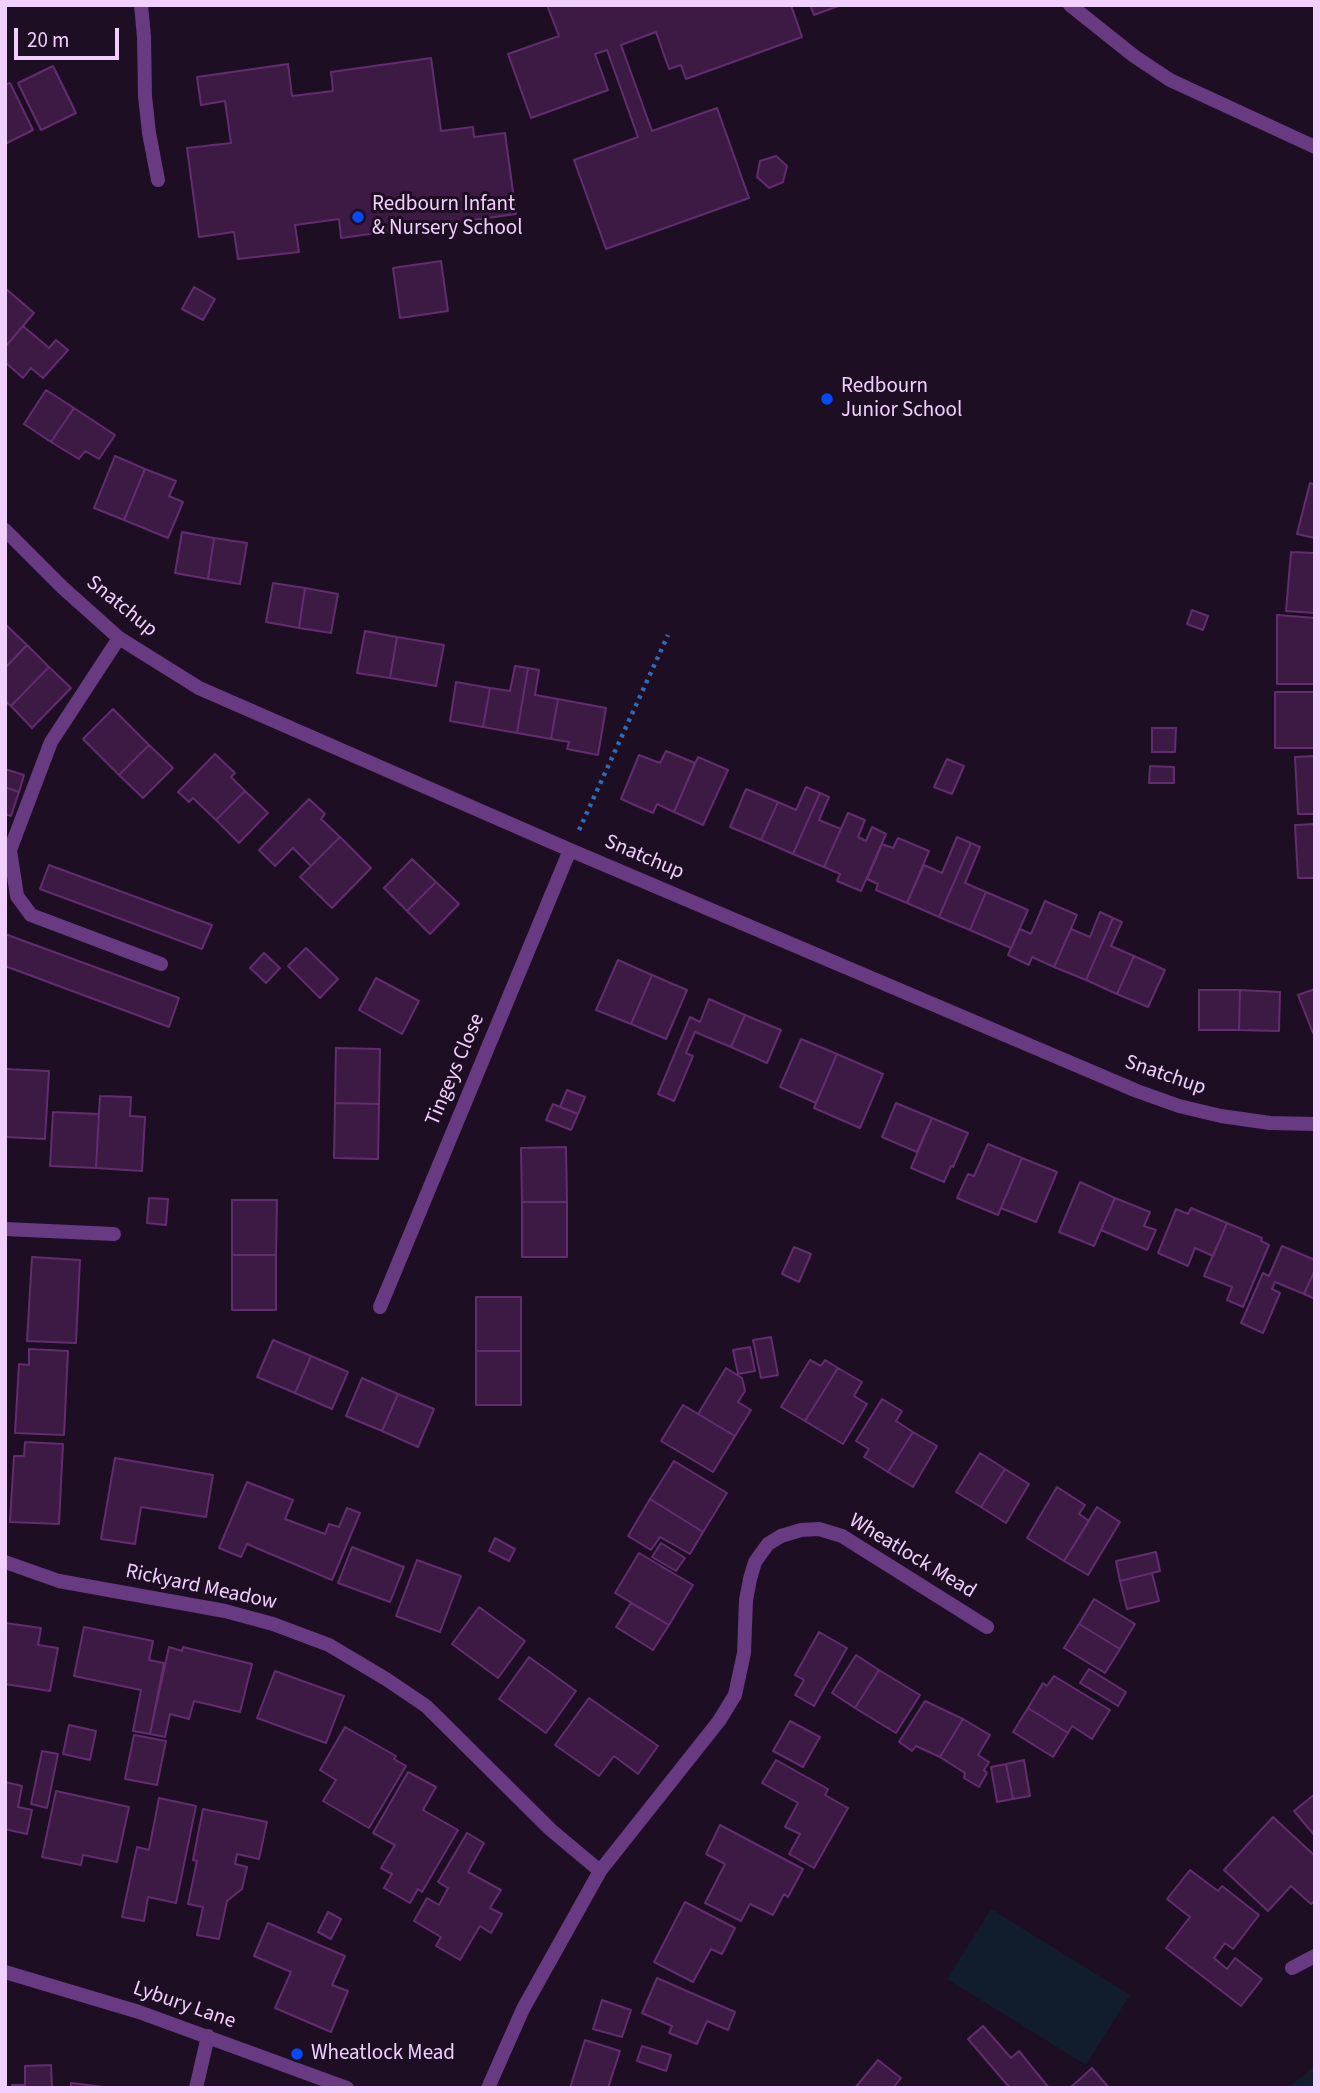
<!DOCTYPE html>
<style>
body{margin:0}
#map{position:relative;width:1320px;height:2093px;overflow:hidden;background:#1e0e23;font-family:"Source Sans 3",sans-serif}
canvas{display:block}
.frame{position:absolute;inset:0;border:7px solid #f2d0fe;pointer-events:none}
.scale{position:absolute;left:14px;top:28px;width:105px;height:32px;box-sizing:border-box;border:4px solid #f2d0fe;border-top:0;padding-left:9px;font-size:21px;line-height:24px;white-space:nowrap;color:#f2d0fe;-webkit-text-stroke:5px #1e0e23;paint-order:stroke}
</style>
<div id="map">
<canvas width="1320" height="2093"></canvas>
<div class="frame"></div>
<div class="scale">20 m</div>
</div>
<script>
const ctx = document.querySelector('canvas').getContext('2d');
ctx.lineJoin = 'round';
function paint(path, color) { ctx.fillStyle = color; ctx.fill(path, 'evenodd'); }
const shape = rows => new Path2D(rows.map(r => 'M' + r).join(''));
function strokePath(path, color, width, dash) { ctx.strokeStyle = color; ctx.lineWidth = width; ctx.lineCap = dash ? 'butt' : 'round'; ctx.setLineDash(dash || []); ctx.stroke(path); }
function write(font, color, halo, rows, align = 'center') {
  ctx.font = font + ' "Source Sans 3",sans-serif'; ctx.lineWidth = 6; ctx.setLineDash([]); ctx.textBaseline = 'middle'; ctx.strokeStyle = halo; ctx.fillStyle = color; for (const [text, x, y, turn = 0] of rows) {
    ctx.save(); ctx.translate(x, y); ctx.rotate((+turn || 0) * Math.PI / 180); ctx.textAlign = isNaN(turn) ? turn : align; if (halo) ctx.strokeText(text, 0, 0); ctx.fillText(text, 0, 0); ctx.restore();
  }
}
paint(shape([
 [991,1909,1130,1995,1086,2065,947,1979],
 [1315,2065,1315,2088,1288,2088,1312,2068]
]), '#111d2c');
const building = shape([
 [547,5,791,5,802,37,686,79,681,65,669,69,656,32,621,45,652,131,717,108,749,198,606,249,574,160,638,137,607,50,595,54,608,90,531,118,508,54,559,36,547,5],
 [810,5,841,5,814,15,810,5],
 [431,58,441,131,473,127,474,137,505,133,516,214,341,238,339,219,295,225,299,252,238,259,234,232,199,237,187,148,231,143,225,101,201,105,197,77,288,64,292,96,333,91,331,72,431,58],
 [53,66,76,113,41,130,18,83,53,66],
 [10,83,33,130,5,144,5,85,10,83],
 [776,156,787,166,783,182,769,188,757,177,760,161,776,156],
 [441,261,448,311,400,318,393,268,441,261],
 [194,287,215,299,203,320,182,309,194,287],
 [5,288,34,313,5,347,5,288],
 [23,326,49,348,56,340,68,350,43,378,31,368,23,378,5,362,5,347,23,326],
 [46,390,74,408,51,442,24,424,46,390],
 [74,408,115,435,99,459,85,451,79,459,51,442,74,408],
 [115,456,145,469,124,520,94,508,115,456],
 [145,469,176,481,169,496,183,502,168,538,124,520,145,469],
 [1310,483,1315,485,1315,538,1297,534,1310,483],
 [182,532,214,538,208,579,175,573,182,532],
 [214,538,247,543,240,584,208,579,214,538],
 [1291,552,1315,553,1315,613,1286,611,1291,552],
 [273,583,305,588,299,628,266,622,273,583],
 [305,588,338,594,331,633,299,628,305,588],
 [1192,610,1208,616,1203,630,1187,624,1192,610],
 [1277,615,1315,618,1315,684,1277,684,1277,615],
 [5,624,27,645,5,668,5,624],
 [365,631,397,637,390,678,357,673,365,631],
 [397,637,444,645,436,686,390,678,397,637],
 [27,645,49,667,11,706,5,701,5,668,27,645],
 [515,666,528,668,517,733,483,727,490,688,510,691,515,666],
 [49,667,71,688,32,728,11,706,49,667],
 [528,668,539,670,535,695,558,699,551,739,517,733,528,668],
 [456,682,490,688,483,727,450,721,456,682],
 [1275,692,1315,692,1315,748,1275,748,1275,692],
 [558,699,606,708,598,755,567,749,569,742,551,739,558,699],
 [113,709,149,745,119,775,83,739,113,709],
 [1152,728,1176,728,1175,752,1152,752,1152,728],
 [149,745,173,768,143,798,119,775,149,745],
 [666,751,695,763,674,812,657,804,653,813,621,799,639,755,660,763,666,751],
 [215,754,235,773,231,777,245,791,216,820,193,798,189,802,178,792,215,754],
 [1315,756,1315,814,1298,814,1295,757,1315,756],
 [698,757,728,770,703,825,674,812,698,757],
 [947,759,964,766,952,794,934,787,947,759],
 [1150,766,1174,767,1174,783,1149,783,1150,766],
 [5,769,24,775,19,792,5,787,5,769],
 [5,787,19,792,11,816,5,814,5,787],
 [806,787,820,793,793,854,761,840,778,802,796,810,806,787],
 [746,789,778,802,761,840,730,827,746,789],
 [245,791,268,813,239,843,216,820,245,791],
 [820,793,829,797,819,820,841,829,824,867,793,854,820,793],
 [309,799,325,814,321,819,340,837,311,866,293,848,275,866,259,850,309,799],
 [848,813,865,820,858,837,866,841,872,827,886,834,861,891,837,881,840,874,824,867,848,813],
 [1315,824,1315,878,1298,878,1295,825,1315,824],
 [340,837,371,868,332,908,300,877,340,837],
 [957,837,971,843,939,917,907,903,924,865,942,873,957,837],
 [898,838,929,851,907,903,876,890,878,884,867,879,882,844,893,848,898,838],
 [971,843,980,847,965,883,986,892,970,930,939,917,971,843],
 [412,859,436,882,407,911,384,888,412,859],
 [49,865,212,925,202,949,40,889,49,865],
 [436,882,459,904,430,934,407,911,436,882],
 [986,892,1028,910,1011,948,970,930,986,892],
 [1045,901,1077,915,1054,967,1032,957,1029,965,1008,955,1020,929,1031,934,1045,901],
 [1100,912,1113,918,1086,980,1054,967,1071,929,1090,937,1100,912],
 [1113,918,1122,922,1111,946,1134,956,1117,994,1086,980,1113,918],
 [5,934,179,998,169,1027,5,966,5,934],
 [306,948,338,979,320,998,288,966,306,948],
 [264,953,280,968,266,983,250,968,264,953],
 [1134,956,1165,970,1148,1007,1117,994,1134,956],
 [618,960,652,975,631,1024,596,1010,618,960],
 [652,975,687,990,666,1039,631,1024,652,975],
 [376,978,419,1001,402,1034,359,1010,376,978],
 [1315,989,1315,1032,1313,1033,1298,995,1315,989],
 [1199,990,1240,990,1239,1030,1199,1030,1199,990],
 [1240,990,1280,992,1279,1031,1239,1030,1240,990],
 [709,999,745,1015,731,1047,695,1032,686,1053,693,1056,674,1101,658,1094,690,1017,700,1022,709,999],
 [745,1015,781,1030,767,1063,731,1047,745,1015],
 [801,1039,837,1054,816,1103,780,1087,801,1039],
 [336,1048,380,1049,379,1104,335,1103,336,1048],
 [837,1054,883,1074,860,1128,814,1108,837,1054],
 [5,1069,49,1071,45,1139,5,1137,5,1069],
 [567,1090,585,1097,578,1114,560,1107,567,1090],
 [100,1096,131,1097,130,1116,145,1117,142,1171,96,1168,100,1096],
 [335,1103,379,1104,378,1159,334,1158,335,1103],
 [896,1103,932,1118,917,1152,882,1137,896,1103],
 [553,1104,578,1114,571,1130,546,1120,553,1104],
 [53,1112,99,1114,96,1168,50,1166,53,1112],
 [932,1118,968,1133,953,1167,951,1166,944,1182,911,1168,932,1118],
 [988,1144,1022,1158,998,1215,957,1198,968,1174,974,1176,988,1144],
 [566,1147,567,1202,522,1202,521,1148,566,1147],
 [1022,1158,1057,1172,1036,1222,1001,1208,1022,1158],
 [1080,1182,1115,1198,1094,1246,1059,1232,1080,1182],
 [149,1198,168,1199,166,1225,147,1223,149,1198],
 [1115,1198,1150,1212,1144,1226,1156,1230,1147,1250,1101,1230,1115,1198],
 [232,1200,277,1200,276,1255,232,1255,232,1200],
 [522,1202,567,1202,567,1257,522,1257,522,1202],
 [1191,1208,1227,1223,1213,1256,1195,1248,1188,1266,1158,1253,1176,1209,1188,1214,1191,1208],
 [1227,1223,1262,1238,1261,1241,1269,1245,1243,1307,1227,1300,1232,1287,1204,1276,1227,1223],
 [1282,1246,1315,1260,1315,1270,1304,1294,1275,1282,1272,1289,1280,1293,1263,1333,1241,1323,1263,1273,1269,1276,1282,1246],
 [794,1247,811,1254,799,1282,782,1274,794,1247],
 [232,1255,276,1255,276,1310,232,1310,232,1255],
 [32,1257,80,1260,76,1343,27,1341,32,1257],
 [1315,1270,1315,1299,1304,1294,1315,1270],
 [476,1297,521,1297,521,1351,476,1351,476,1297],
 [771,1337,778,1375,761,1378,753,1340,771,1337],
 [273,1340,311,1356,295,1393,257,1377,273,1340],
 [750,1347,755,1371,738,1374,733,1350,750,1347],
 [29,1349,68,1351,64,1435,15,1433,19,1364,29,1365,29,1349],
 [476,1351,521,1351,521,1405,476,1405,476,1351],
 [311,1356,348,1372,332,1409,295,1393,311,1356],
 [810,1360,821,1366,825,1360,838,1368,805,1421,781,1407,810,1360],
 [726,1368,742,1378,745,1391,738,1402,751,1410,735,1436,698,1414,726,1368],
 [838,1368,862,1382,854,1396,867,1404,843,1444,805,1421,838,1368],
 [362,1378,398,1394,382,1431,346,1416,362,1378],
 [398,1394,434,1409,418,1447,382,1431,398,1394],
 [882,1399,902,1411,896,1421,913,1432,888,1472,864,1457,869,1449,856,1441,882,1399],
 [683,1405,735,1436,713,1472,661,1441,683,1405],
 [913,1432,937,1446,913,1487,888,1472,913,1432],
 [25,1442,63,1444,59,1524,10,1522,14,1456,24,1456,25,1442],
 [980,1453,1005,1469,981,1507,956,1492,980,1453],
 [115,1458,213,1475,206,1517,141,1507,135,1544,101,1539,115,1458],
 [674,1461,727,1493,703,1532,650,1499,674,1461],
 [1005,1469,1029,1484,1006,1523,981,1507,1005,1469],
 [247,1482,293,1500,285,1519,325,1534,329,1524,339,1527,347,1508,360,1513,332,1580,247,1544,241,1557,219,1548,247,1482],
 [1057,1487,1085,1505,1079,1514,1089,1521,1064,1561,1027,1538,1057,1487],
 [650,1499,703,1532,690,1554,660,1537,651,1550,628,1536,650,1499],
 [1097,1507,1120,1522,1088,1575,1064,1561,1097,1507],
 [495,1538,515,1549,509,1561,489,1551,495,1538],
 [661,1543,685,1558,676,1571,652,1557,661,1543],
 [352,1547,404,1567,390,1602,338,1583,352,1547],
 [1156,1552,1160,1571,1120,1581,1116,1561,1156,1552],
 [639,1553,693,1585,669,1625,615,1593,639,1553],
 [417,1560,461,1576,440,1632,396,1616,417,1560],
 [1152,1573,1159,1601,1127,1609,1120,1581,1152,1573],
 [1094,1599,1135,1624,1120,1649,1079,1624,1094,1599],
 [631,1603,669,1625,653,1650,616,1627,631,1603],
 [479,1607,525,1641,498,1678,452,1644,479,1607],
 [5,1623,41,1628,38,1645,58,1648,50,1691,5,1684,5,1623],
 [1079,1624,1120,1649,1105,1673,1064,1648,1079,1624],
 [84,1627,153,1641,149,1660,164,1663,150,1734,133,1731,141,1690,74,1676,84,1627],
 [819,1632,847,1648,814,1706,795,1695,804,1680,795,1675,819,1632],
 [169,1647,182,1651,183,1647,252,1664,240,1712,194,1701,189,1719,170,1714,165,1737,150,1734,169,1647],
 [856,1655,879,1670,855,1708,832,1693,856,1655],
 [529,1657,576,1691,546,1733,499,1699,529,1657],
 [1089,1669,1126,1692,1118,1706,1080,1683,1089,1669],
 [879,1670,920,1695,896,1733,855,1708,879,1670],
 [275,1671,344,1696,326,1743,257,1718,275,1671],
 [1054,1676,1110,1710,1092,1739,1072,1726,1068,1733,1028,1708,1043,1683,1047,1686,1054,1676],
 [589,1698,658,1746,638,1774,614,1756,599,1776,555,1745,589,1698],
 [925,1701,963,1719,940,1757,916,1746,912,1751,899,1742,925,1701],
 [1028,1708,1068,1733,1053,1757,1013,1732,1028,1708],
 [963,1719,990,1735,978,1755,989,1762,984,1770,987,1773,979,1787,964,1778,965,1773,940,1757,963,1719],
 [790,1721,820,1737,803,1767,773,1751,790,1721],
 [69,1725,96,1731,90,1760,63,1754,69,1725],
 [345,1727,396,1756,394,1759,406,1766,369,1828,323,1801,336,1780,320,1770,345,1727],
 [134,1735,166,1741,157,1785,125,1779,134,1735],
 [42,1751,58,1754,47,1808,31,1804,42,1751],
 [776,1760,828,1789,825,1795,848,1808,814,1868,789,1854,800,1834,785,1827,798,1803,762,1783,776,1760],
 [1024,1760,1030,1796,1013,1799,1006,1764,1024,1760],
 [1006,1764,1013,1799,997,1802,991,1767,1006,1764],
 [408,1772,436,1787,423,1810,458,1830,422,1892,418,1889,410,1903,384,1888,392,1874,381,1868,395,1845,373,1833,408,1772],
 [5,1782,22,1786,18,1807,32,1810,27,1834,5,1829,5,1782],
 [56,1791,129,1807,117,1862,83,1855,81,1865,42,1857,56,1791],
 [1315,1794,1315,1836,1294,1811,1315,1794],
 [159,1798,196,1806,176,1903,148,1897,144,1921,122,1917,137,1847,149,1850,159,1798],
 [203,1809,267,1822,259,1859,237,1854,235,1864,247,1867,242,1889,227,1901,219,1939,197,1935,203,1907,188,1904,197,1861,193,1860,203,1809],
 [1273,1817,1315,1856,1315,1900,1311,1904,1291,1886,1268,1911,1224,1870,1273,1817],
 [720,1825,803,1869,788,1897,784,1894,773,1915,750,1904,741,1921,705,1903,725,1864,706,1854,720,1825],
 [467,1833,484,1843,468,1872,501,1890,490,1908,502,1914,491,1933,480,1926,460,1960,436,1946,441,1937,414,1921,427,1898,439,1905,448,1888,438,1882,467,1833],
 [1190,1870,1218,1891,1222,1886,1259,1915,1233,1949,1225,1943,1214,1958,1227,1969,1235,1958,1262,1979,1241,2006,1166,1948,1190,1917,1167,1899,1190,1870],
 [685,1902,735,1928,722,1954,711,1949,693,1982,654,1962,685,1902],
 [328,1912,341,1919,331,1939,318,1932,328,1912],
 [268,1923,345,1956,332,1985,348,1991,331,2032,275,2008,291,1972,254,1956,268,1923],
 [657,1978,735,2012,728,2030,707,2021,697,2044,669,2033,672,2026,642,2013,657,1978],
 [602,2000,631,2010,622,2037,593,2029,602,2000],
 [983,2026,1011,2058,1019,2051,1049,2088,1010,2088,968,2039,983,2026],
 [585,2040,620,2051,608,2088,570,2088,585,2040],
 [642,2046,671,2055,666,2071,637,2061,642,2046],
 [878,2060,901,2078,893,2088,855,2088,878,2060],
 [51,2065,52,2088,12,2088,12,2085,25,2085,25,2066,51,2065],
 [1092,2068,1109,2088,1070,2088,1092,2068],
 [71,2083,104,2087,104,2088,71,2088,71,2083]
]);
paint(building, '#3c1a43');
strokePath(building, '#622d6f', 2);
strokePath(shape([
 [579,830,668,635]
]), '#306bb3', 4.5, [3.5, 5]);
strokePath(shape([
 [141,5,144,37,145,96,149,133,158,180],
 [5,848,10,850,17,896,31,915,161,964],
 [10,850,51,742,119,638],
 [1292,1968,1315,1956]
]), '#683a81', 14);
strokePath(shape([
 [1070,5,1134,56,1170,80,1315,147],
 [5,530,62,587,119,638,199,688,570,850,1137,1091,1179,1106,1221,1116,1270,1123,1315,1124],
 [5,1229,114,1234],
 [380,1307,570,850],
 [5,1562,59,1581,225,1611,273,1624,329,1645,386,1679,426,1706,551,1830,600,1871],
 [196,2088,208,2036],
 [488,2088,523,2009,600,1871,719,1721,735,1695,744,1653,746,1600,750,1579,755,1562,768,1544,781,1536,801,1530,819,1529,842,1536,987,1627]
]), '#683a81', 14);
strokePath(shape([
 [5,1972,139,2012,347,2088]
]), '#683a81', 14);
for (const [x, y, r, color] of [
 [358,217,7,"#044af7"],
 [827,399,7,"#044af7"],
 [297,2054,7,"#044af7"]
]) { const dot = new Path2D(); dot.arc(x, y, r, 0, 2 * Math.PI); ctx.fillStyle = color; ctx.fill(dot); strokePath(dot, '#1e0e23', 2.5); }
write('21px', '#f2d0fe', '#1e0e23', [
 ["Redbourn Infant",372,205],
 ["& Nursery School",372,229],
 ["Redbourn",841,387],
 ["Junior School",841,411],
 ["Wheatlock Mead",311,2054]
], 'left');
write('21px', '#f2d0fe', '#1e0e23', [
 ["Snatchup",121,607,39],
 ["Snatchup",644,858,23],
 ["Tingeys Close",456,1070,-67],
 ["Snatchup",1165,1076,19],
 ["Wheatlock Mead",912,1557,31],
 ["Rickyard Meadow",201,1588,12],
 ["Lybury Lane",184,2006,19]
]);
</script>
